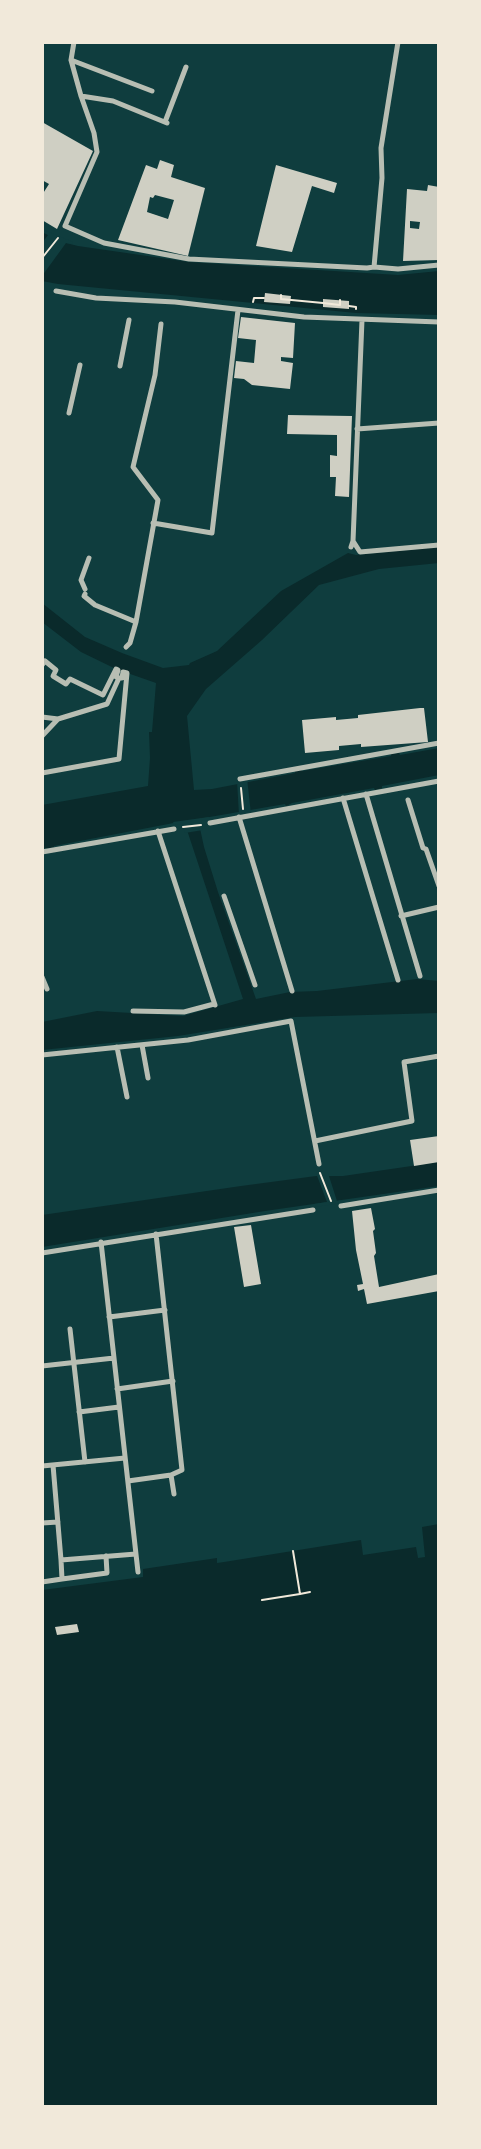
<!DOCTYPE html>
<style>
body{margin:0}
#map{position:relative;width:481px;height:2149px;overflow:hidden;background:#0f3d3e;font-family:Karla,sans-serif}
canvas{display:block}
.frame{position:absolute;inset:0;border:44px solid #f1e9da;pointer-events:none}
</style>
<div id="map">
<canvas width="481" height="2149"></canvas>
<div class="frame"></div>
</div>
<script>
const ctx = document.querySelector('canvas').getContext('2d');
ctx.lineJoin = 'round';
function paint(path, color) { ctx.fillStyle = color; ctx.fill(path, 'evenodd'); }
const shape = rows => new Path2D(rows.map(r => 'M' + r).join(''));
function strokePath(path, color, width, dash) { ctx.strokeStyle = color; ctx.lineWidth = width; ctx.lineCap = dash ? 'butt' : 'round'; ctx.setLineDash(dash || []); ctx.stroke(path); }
paint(shape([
 [42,232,66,243,78,246,189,262,398,275,439,271,439,315,356,313,58,284,42,281],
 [439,547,439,563,379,569,319,585,262,640,206,689,187,716,194,790,212,789,295,773,295,771,301,770,302,771,391,756,391,754,399,753,400,755,439,748,439,746,439,775,382,786,382,788,375,790,374,788,292,803,286,806,285,804,198,819,204,847,218,892,256,999,290,992,317,991,417,979,439,981,439,1013,295,1017,178,1036,42,1050,42,1022,97,1011,183,1016,243,999,184,821,54,846,54,847,49,848,42,848,42,805,148,786,150,758,149,732,152,732,156,683,116,669,81,652,42,622,42,603,85,637,122,653,163,668,189,665,190,663,217,651,281,591,348,553,356,555],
 [439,1162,439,1186,265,1211,42,1247,42,1215,241,1186,316,1176,343,1176],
 [439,1524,439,2107,42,2107,42,1590,143,1577,143,1569,217,1558,217,1563,224,1562,361,1540,363,1555,416,1547,418,1558,425,1557,422,1527]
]), '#0a2a2b');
paint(shape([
 [42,229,73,242,72,244,66,243,42,276,42,243,48,235,42,232],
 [247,778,251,814,239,815,237,781],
 [209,817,210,820,201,821,203,830,185,833,182,824,174,825,173,822],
 [316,1173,328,1173,337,1201,343,1200,343,1203,314,1207,314,1204,327,1202]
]), '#0f3d3e');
paint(shape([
 [42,122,93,151,57,229,42,220,42,195,49,184,42,180],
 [160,160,174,165,171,177,205,188,188,256,118,240,146,165,157,169],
 [155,195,174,200,168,219,147,212,150,197,153,198],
 [276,165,337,183,334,193,312,186,292,252,256,246],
 [428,185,439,187,439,260,403,261,407,189,427,191],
 [410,221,420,222,419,229,410,228],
 [265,293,291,296,290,304,264,302],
 [323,299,349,301,349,309,323,307],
 [241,317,295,323,293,358,281,357,281,361,293,363,290,389,252,385,244,379,234,378,236,361,254,363,256,340,238,338],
 [288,415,352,416,349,497,335,496,336,477,330,477,330,455,337,456,337,435,287,434],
 [420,708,424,708,428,742,361,747,361,744,339,746,339,750,305,753,302,720,336,717,336,720,358,718,358,715],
 [439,1136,439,1162,414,1166,410,1140],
 [371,1208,375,1229,373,1231,376,1253,374,1256,379,1287,439,1274,439,1291,367,1304,364,1289,358,1291,357,1285,363,1284,356,1250,352,1211],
 [251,1225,261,1284,244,1287,234,1227],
 [77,1624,79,1632,57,1635,55,1627]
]), '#cfcfc3');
strokePath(shape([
 [42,258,58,238],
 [281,295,281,299,323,303,340,305,340,300],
 [253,302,254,298,264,298],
 [349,306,356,307,356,309],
 [241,788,243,809],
 [183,827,201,825],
 [320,1173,331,1201],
 [293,1551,300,1594,310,1592],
 [262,1600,300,1594]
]), '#f1e9da', 2);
strokePath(shape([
 [74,42,71,60,81,96,94,133,97,152,65,226,104,243,189,259,367,268,374,267,398,269,439,265],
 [71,60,152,91],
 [81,96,113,101,167,123],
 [165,122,186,67],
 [374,267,382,178,381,148,398,42],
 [56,291,96,298,175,302,304,317,439,322],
 [120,366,129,320],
 [69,413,80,365],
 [357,429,439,423],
 [153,523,212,533,238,310],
 [353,541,360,552,439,545],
 [351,547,353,541,362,320],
 [85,589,81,580,89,558],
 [85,594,84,596,95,605,136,622],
 [126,647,130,643,136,622,158,500,133,467,155,375,161,324],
 [42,665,45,661,56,670,53,676,66,684,70,679,103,695,116,669,118,670,116,677,119,678,122,678,123,672,127,673,119,759,42,773],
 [42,717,58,719],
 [42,736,58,719,107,704,119,678],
 [240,779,439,743],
 [366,794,420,976],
 [343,798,398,980],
 [408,800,423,848,426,849,439,886],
 [239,817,292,991],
 [210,823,439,781],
 [158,831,215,1005],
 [42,852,174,829],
 [224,896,255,985],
 [401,916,439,907],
 [42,977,47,989],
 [133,1011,184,1012,214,1004],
 [142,1045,148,1078],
 [117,1047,127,1097],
 [42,1055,188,1040,291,1021,319,1164],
 [315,1141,412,1121,404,1062,439,1056],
 [341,1206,439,1190],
 [156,1234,182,1470,171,1475,174,1494],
 [101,1242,138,1572],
 [42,1253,313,1210],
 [109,1317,165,1310],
 [70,1329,85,1462],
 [42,1366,114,1358],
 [117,1389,173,1381],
 [79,1412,119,1407],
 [53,1465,61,1560],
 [42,1466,125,1458],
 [128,1481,171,1475],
 [42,1523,58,1522],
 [62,1579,107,1573,106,1556],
 [42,1582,62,1579,61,1560,136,1554]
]), '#b8beb3', 5);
</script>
